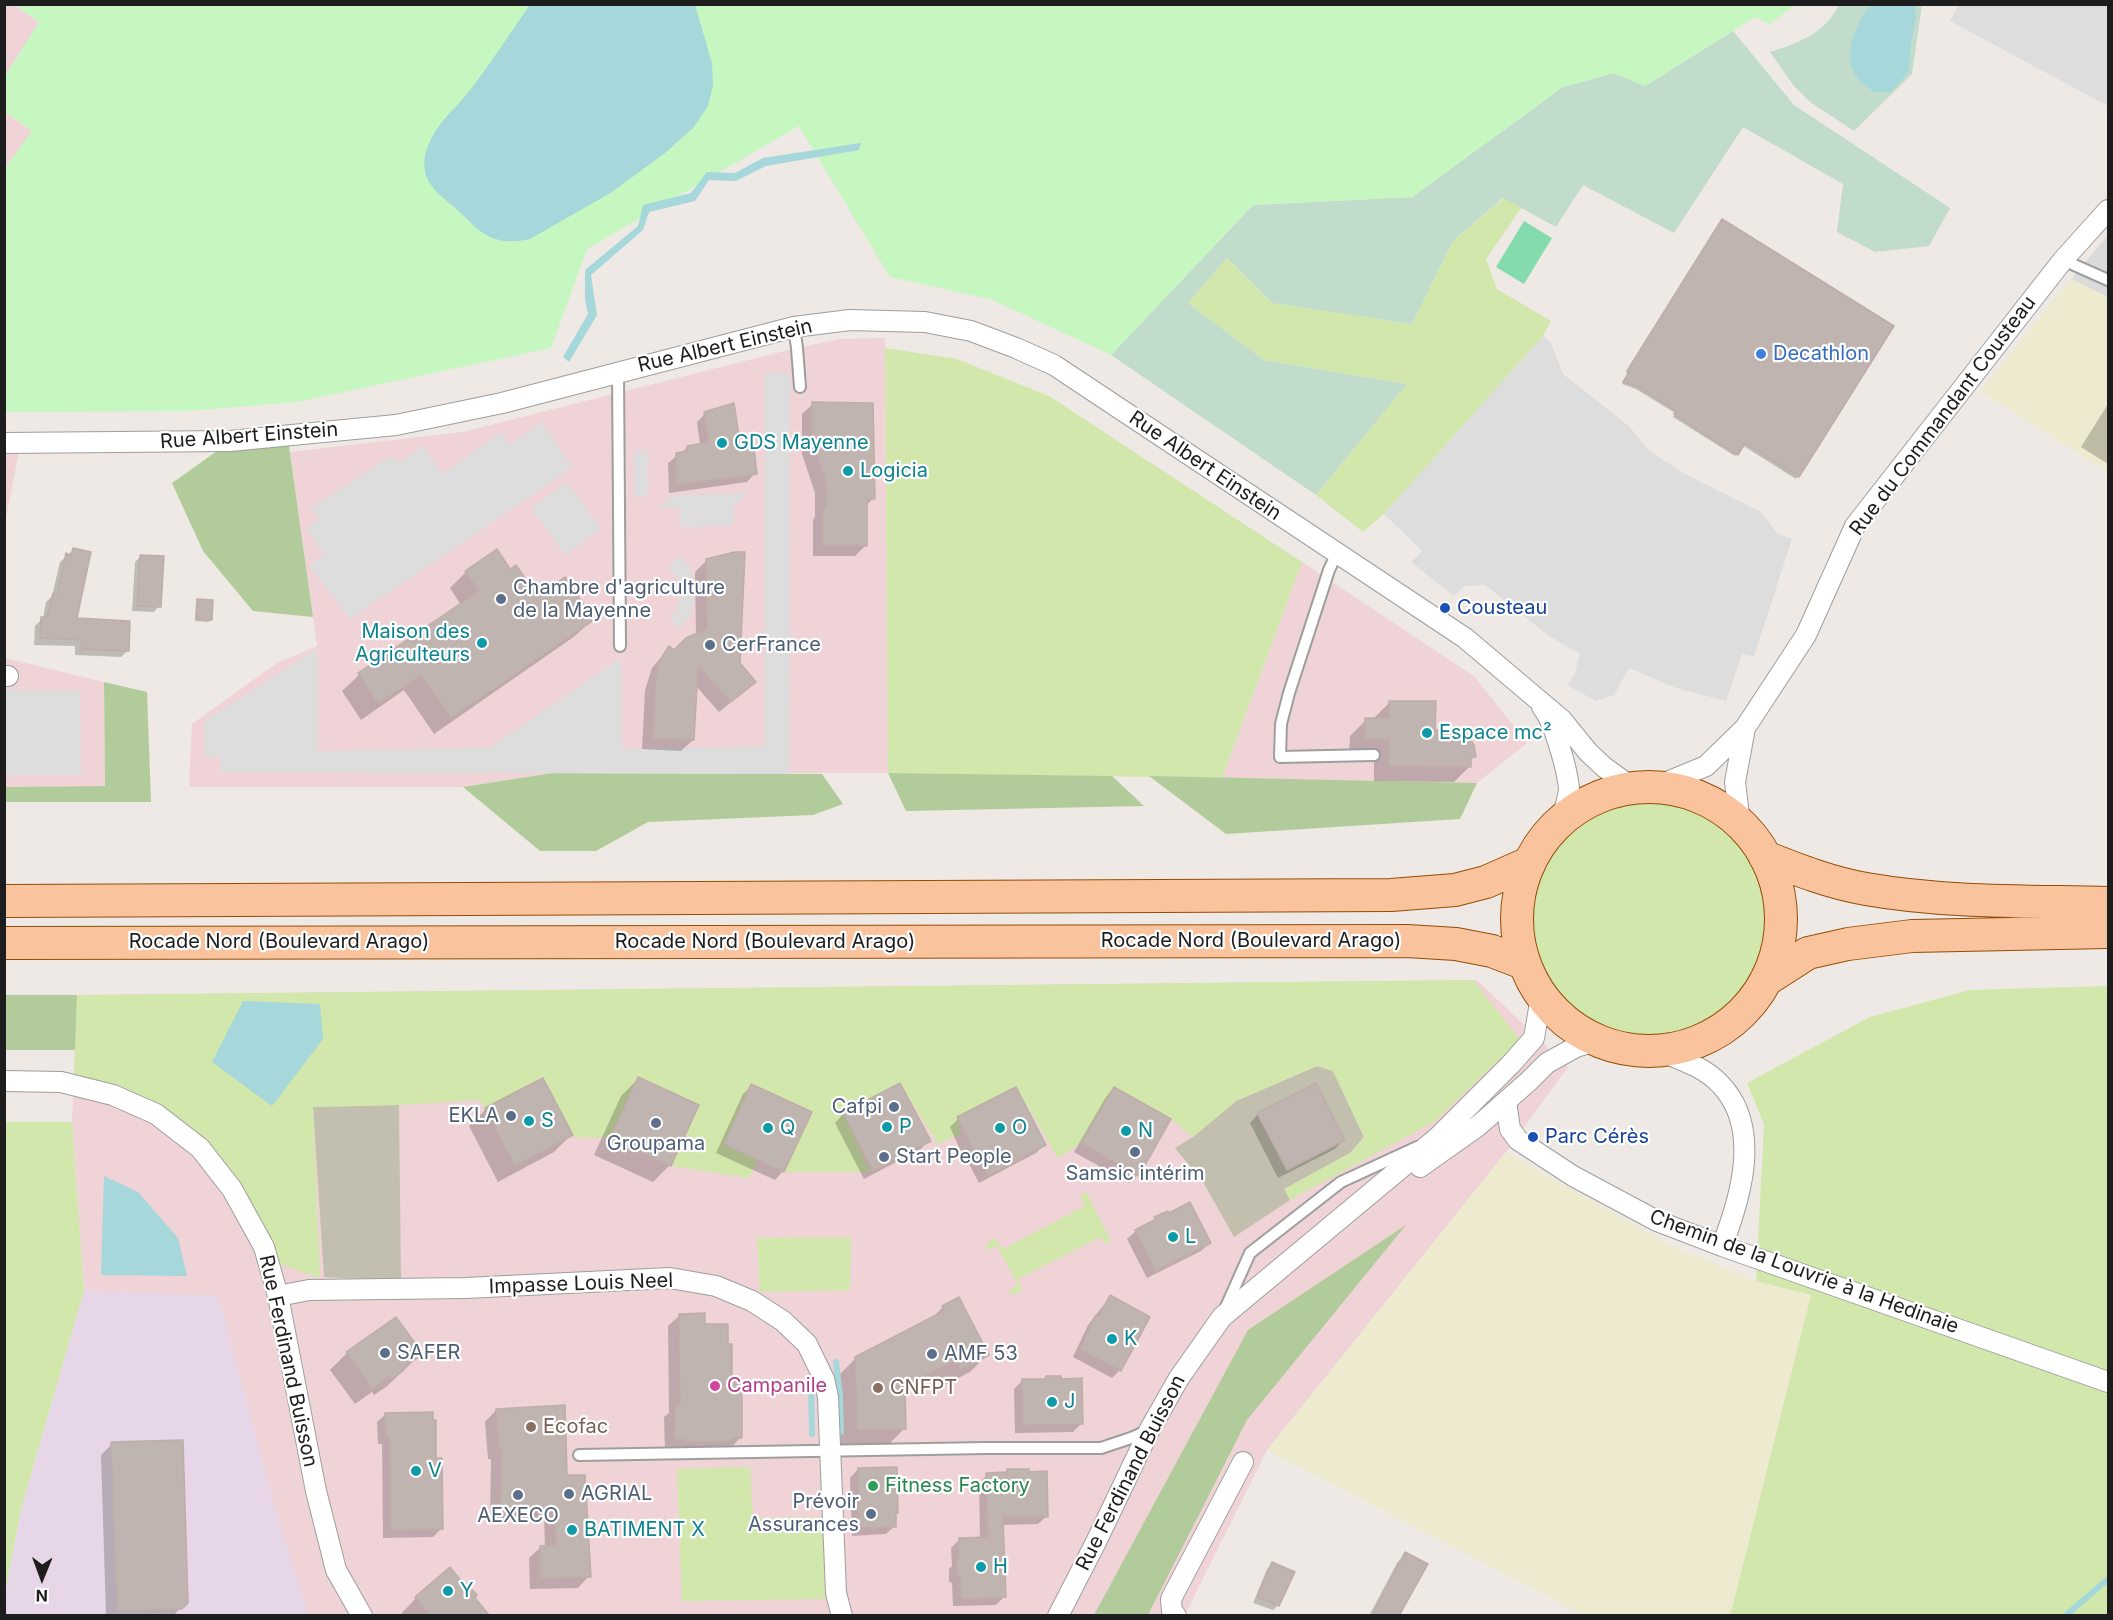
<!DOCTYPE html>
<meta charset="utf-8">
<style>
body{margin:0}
#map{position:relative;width:2113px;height:1620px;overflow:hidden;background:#eee9e4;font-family:Inter,sans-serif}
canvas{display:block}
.frame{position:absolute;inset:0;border:6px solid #1d1d1d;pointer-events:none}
.north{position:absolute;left:12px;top:1548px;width:60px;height:60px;-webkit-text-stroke:4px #fff;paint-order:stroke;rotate:181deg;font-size:16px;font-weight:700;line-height:24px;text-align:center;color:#1d1d1d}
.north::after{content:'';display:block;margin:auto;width:21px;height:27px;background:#1d1d1d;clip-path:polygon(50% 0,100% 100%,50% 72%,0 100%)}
</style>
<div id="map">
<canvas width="2113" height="1620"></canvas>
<div class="frame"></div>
<div class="north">N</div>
</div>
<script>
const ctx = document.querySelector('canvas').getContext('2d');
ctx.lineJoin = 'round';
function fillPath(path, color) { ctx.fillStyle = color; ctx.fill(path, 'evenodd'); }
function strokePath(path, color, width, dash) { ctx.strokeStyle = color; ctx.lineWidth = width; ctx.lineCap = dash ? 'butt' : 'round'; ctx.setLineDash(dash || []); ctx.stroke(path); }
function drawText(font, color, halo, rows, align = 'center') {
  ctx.font = font + ' Inter,sans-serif'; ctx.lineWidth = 4.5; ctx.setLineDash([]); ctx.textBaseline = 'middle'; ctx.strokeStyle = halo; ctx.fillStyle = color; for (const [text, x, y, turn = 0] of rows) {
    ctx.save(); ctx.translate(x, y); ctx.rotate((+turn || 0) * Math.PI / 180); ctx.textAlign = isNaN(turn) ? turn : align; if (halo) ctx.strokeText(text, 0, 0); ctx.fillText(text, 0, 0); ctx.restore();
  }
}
fillPath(new Path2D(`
 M2108,235V297L2071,279Z`), '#dbdadb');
fillPath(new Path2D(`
 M5,5H14L39,22L5,78Z
 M5,112L32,131L5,168Z
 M885,338L888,773H553L463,787H189L192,724L277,663L317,646L290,452L462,432L797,348L840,339Z
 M5,451H19L5,524Z
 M1302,562L1475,677L1527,743L1477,783L1222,778Z
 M5,658L104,682L105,786L5,787Z
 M1477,980L1568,1067L1506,1152L1267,1450L1185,1615L308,1616L276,1511L218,1296L84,1291L72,1122L77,995Z`), '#efd3d6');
fillPath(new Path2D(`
 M84,1291L218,1296L276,1511L308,1615L5,1616V1594L21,1509Z`), '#e7d6e7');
fillPath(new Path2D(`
 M1317,1066L1333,1071L1364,1137L1350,1153L1285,1189L1290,1200L1234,1237L1203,1182L1175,1148L1193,1137L1236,1101Z
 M399,1105L401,1281L324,1277L313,1107Z`), '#c2bfaf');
fillPath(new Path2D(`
 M2071,279L2108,297V472L1980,391Z
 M1506,1152L1672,1246L1756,1281L1811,1295L1730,1615H1583L1267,1450Z`), '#edeacf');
fillPath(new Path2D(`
 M1504,198L1522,207L1486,259L1497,289L1551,321L1543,336L1384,514L1363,532L1316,495L1407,384L1264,360L1188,303L1227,258L1272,303L1412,324L1453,241Z
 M885,348L957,359L1049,396L1302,562L1222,778L888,773Z
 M1534 919a116 116 0 1 1 232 0a116 116 0 1 1-232 0Z
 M1473,980L1522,1042L1502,1057L1434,1122L1290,1200L1284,1189L1350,1153L1364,1137L1333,1071L1317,1066L1236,1101L1193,1137L1171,1119L1114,1087L1081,1143L1058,1158L1016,1087L957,1117L961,1134L938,1144L900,1083L843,1113L870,1172H784L812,1112L752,1084L724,1144L757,1160L749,1178L671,1166L610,1138L570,1137L543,1078L485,1108L479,1100L399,1105L313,1107L320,1278L279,1264L196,1137L74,1077L77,995Z
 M2108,986V1615L1730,1616L1811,1295L1756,1281L1764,1124L1747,1083L1870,1017L1970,990Z
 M5,1122H72L84,1291L21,1509L5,1594Z
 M1086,1192L1111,1241L1105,1244L1101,1237L1018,1279L1022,1290L1012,1295L1009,1290L1018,1285L997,1246L988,1250L986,1245L994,1238L1003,1249L1085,1206L1080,1195Z
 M851,1237L850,1290L760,1292L757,1238Z
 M750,1467L753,1518L823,1517L827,1599L682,1601L677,1469Z`), '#d2e7ab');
fillPath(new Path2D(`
 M289,446L313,617L253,611L203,551L172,483L217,451Z
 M104,682L147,692L151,802H5V787L105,786Z
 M553,773L822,774L843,804L813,815L648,822L596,851H540L463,787Z
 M888,773L1112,776L1144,806L906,811Z
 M1149,776L1477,783L1460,819L1226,834Z
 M4,995H77L75,1050H5Z
 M1406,1225L1247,1420L1148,1615H1094L1248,1330Z`), '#b1cc9a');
fillPath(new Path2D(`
 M1839,5H1922L1912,74L1854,131L1810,102L1794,86L1770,52C1799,43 1825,33 1839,5Z
 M1733,31L1794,105L1950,208L1929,246L1875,252L1837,232L1843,184L1743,127L1674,233L1583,185L1556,227L1503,198L1453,241L1412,324L1272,303L1227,258L1188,303L1264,360L1407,384L1316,495L1111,355L1253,205L1412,197L1563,87L1614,73L1645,86Z`), '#c1dccb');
fillPath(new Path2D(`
 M14,4L1795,5L1770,24L1755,17L1645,86L1614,73L1563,87L1412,197L1253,205L1111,355L990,299L890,277L799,126L587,249L551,348L297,402L187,411L5,412V168L32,131L5,112L4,78L39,22Z`), '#c6f7c1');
fillPath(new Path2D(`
 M1524,221L1552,238L1524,284L1496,267Z`), '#84dbab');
fillPath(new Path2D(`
 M1959,4L2108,5V106L1950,21Z
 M1543,336L1551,343L1563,374L1630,427L1648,450L1685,474L1761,512L1778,534L1792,539L1754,656L1742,654L1726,701L1676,688L1629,668L1614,695L1596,701L1567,685L1575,673L1580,654L1549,636L1485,585L1464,586L1454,596L1411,562L1422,551L1384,514Z
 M790,373L789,774L220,772V756L205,757L204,721L317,649L318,751L489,748L621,658L622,749L765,747V374Z
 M542,422L572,468L350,619L309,565L325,555L306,529L319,519L311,508L393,455L399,463L423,446L443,474L501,432L510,445Z
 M634,451H648V495L634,496Z
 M567,482L601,529L565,555L531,508Z
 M749,493L734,505L733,526L680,527V508H659L674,495Z
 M680,556L690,568L694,581L695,596L691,613L681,629L670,620L679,604L680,593L677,579L669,566Z
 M4,690H80L81,775H5Z`), '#ddd');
fillPath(new Path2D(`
 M530,5H695L712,63L713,85L708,106L694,127L665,153L612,192L530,239C499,246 483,237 463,215C449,201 429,191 425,171C422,158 428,143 435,132C444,117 459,105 470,90C491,63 510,33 530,5Z
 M1872,5H1914L1916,16L1911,42L1909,71L1891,92H1875C1869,88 1861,83 1857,77C1841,58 1856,20 1872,5Z
 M861,143L859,150L766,166L736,181L709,180L695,201L649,212L643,230L591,275L597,315L569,362L563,357L588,314L585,300V270L638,226L643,205L691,193L707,172L735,173L763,158Z
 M243,1001L320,1004L323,1039L272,1106L212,1062Z
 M104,1176L138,1192L178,1238L187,1276L101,1275Z`), '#a5d7db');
fillPath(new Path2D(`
 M1720,223L1798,476L1796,479L1742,445L1735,456L1673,417L1675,413L1636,389L1622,384L1628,375L1626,373Z
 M813,404L873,498L866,506V545L855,556H813V520L815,517V493L802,454V414Z
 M2108,404V464L2081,447Z
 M705,414L740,451L755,473L747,482L669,493L668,463L688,447L700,445L697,422Z
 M74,549L75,620L128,650L121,657L75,655V646L34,645L35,626L43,618L46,602L52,596L60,562Z
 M140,557L159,606L154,612L132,611L135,562Z
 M706,561L738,663L742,693L719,712L696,686L693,740L681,751L642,749L645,690L652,668L669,648L674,652L696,635L695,572Z
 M466,572H510L537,598L592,620L575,636L434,734L404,690L361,720L342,691L359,675L461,605L450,588Z
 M198,601L211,620L208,622L195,621L196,603Z
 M1390,702L1475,756L1470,761V766L1454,782L1374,781V755L1349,754L1350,736L1366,720L1374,718Z
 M638,1079L670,1165L653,1182L594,1155L621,1096Z
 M900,1085L929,1140L921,1149L864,1179L835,1123L843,1114Z
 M752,1086L783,1171L775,1180L716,1153L743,1094Z
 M1114,1088L1138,1175L1129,1183L1074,1152L1106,1097Z
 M486,1109L571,1135L554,1152L498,1182L469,1126Z
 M1258,1114L1343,1140L1335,1149L1278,1178L1250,1123Z
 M958,1119L1044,1145L1036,1153L979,1183L968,1162L966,1163L950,1127Z
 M1167,1212L1209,1243L1201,1251L1147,1278L1127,1239L1136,1231Z
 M1110,1297L1120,1370L1112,1378L1073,1357L1088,1325Z
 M943,1307L987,1355L970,1372L943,1386L939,1376L904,1394L905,1428L888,1445L841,1446L839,1375L856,1358L930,1320Z
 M680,1315L703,1326L731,1384L741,1437L730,1449L665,1450L664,1417L669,1413L668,1326Z
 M347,1353L421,1354L386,1387L374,1395L372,1392L355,1404L330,1370Z
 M1046,1378L1081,1424L1073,1432L1015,1433L1014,1389L1022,1381H1043Z
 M496,1410L566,1477L589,1576L578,1588L530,1589L529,1558L541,1547H545L544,1519L490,1520L491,1459H488L485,1422Z
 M386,1414L435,1459L441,1529L433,1537L383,1538L382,1444H378L377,1422Z
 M112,1444L186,1602L173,1616H106L101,1455Z
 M858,1469L897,1513L895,1515V1526L886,1534L852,1536L850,1478Z
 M1008,1471L1047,1516L1038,1524L1002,1525L1004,1597L996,1605L953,1606L952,1583L949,1582V1569L952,1566L951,1548L960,1539H980L979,1483L987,1475L1005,1474Z
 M1405,1554L1397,1616H1369L1397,1563Z
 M1272,1564L1278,1605L1273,1610L1253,1603L1267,1569Z
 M416,1598H473L485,1616H399Z`), '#0003');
strokePath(new Path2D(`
 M836,1362L840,1396L841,1432
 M811,1381L812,1434
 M2065,1616L2108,1579`), '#a5d7db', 6);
const building = new Path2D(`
 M1722,219L1894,326L1799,477L1745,443L1738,455L1705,435L1674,414L1676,411L1639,387L1623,382L1629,372L1627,371Z
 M812,402L873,403L875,499H867V546L823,545V507H826V482L814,444H812Z
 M734,403L741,449L754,448L757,474L676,485V453L688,451L687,446L709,442L704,412Z
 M73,548L91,552L77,618L130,621L129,651L81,649L82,640L40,638L41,617H47L53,593L57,594L66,553L71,556Z
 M497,549L510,569L516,565L537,596L565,577L594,620L451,718L421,675L378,704L358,673L479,591L465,571Z
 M735,552H745L740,663L756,682L731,702L698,666L694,740L653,738L656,677L659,662L669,646L674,650L686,638L707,629L706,559Z
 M140,555L164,556L161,607L137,606Z
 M197,599L213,600L212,620L196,619Z
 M1389,701H1436L1435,730L1454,729L1467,735L1474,745L1476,757H1471V767L1389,766V739H1365V718H1389Z
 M638,1077L699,1105L671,1166L610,1138Z
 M543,1078L573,1135L515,1166L485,1108Z
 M900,1083L931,1141L873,1171L843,1113Z
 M1316,1083L1345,1140L1287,1170L1257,1113Z
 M751,1084L812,1112L784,1172L724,1144Z
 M1016,1087L1046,1145L988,1176L977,1154L975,1155L957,1117Z
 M1114,1087L1171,1119L1139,1176L1081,1143Z
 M1190,1202L1211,1243L1156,1271L1135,1230L1156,1219L1154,1217L1168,1211L1169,1213Z
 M1110,1295L1150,1317L1121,1371L1080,1349L1096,1315L1099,1316Z
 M959,1297L989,1355L961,1370L956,1360L905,1386L906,1429L857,1430L855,1357L944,1311L942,1306Z
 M705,1313V1324H728V1344H732V1382H742V1438H731V1441L686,1442L685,1439H675V1405H680L679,1314Z
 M396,1317L423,1354L403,1368L404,1370L392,1379L390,1376L372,1389L346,1352Z
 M1046,1376H1061V1379L1082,1378L1083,1424L1023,1425L1022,1379H1045Z
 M565,1405L567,1475H585L591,1577L540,1578V1546L556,1545L555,1508L500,1509L502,1449H499L496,1409Z
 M433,1412V1420H436V1458H442L443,1529L391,1530L390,1437H386L385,1413Z
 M183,1440L188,1603L182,1609L117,1611L111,1442Z
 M897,1467L898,1513H896V1527L859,1528L858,1468Z
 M1007,1469H1029V1472L1047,1471L1048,1517H1003L1006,1597L961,1599L960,1575H957L956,1559H959V1538L988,1537L986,1473L1007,1472Z
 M1405,1552L1428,1564L1399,1616H1372Z
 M1272,1562L1295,1572L1279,1606L1257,1597Z
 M450,1567L465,1586L467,1584L477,1595L475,1598L490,1616H431L415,1597Z`);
fillPath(building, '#bfb4b0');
strokePath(building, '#bfada7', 1.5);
const service = new Path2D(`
 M2063,260L2108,280
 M794,327L797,348L800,387
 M618,372L620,646
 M1337,553L1329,570L1289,693L1281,724L1280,757L1374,755
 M1225,1309L1250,1253L1341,1182L1417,1147
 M579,1455L986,1448H1101L1131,1438L1149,1430`);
const minor = new Path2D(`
 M4,443L230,441L396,425L502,403L794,327L850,320L925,322L971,331L1016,348L1054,365L1465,638L1562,720L1588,752L1604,767L1633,788
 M4,676H8
 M1542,707C1554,721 1567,769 1569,788C1569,797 1564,810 1561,820
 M1655,787L1706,766L1745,728L1806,635L1855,526L2063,260L2108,210
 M1740,824L1735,782L1745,728
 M1660,1051C1681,1060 1704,1067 1720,1084C1762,1127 1741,1197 1722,1246
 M4,1081L61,1082L113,1095L156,1114L200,1148L232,1189L264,1247L278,1296L316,1491L336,1570L362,1616
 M1506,1101L1510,1129L1518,1140L1573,1176L1657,1221L1722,1246L2108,1382
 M1420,1167L1478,1126L1529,1081L1547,1063L1576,1047L1596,1041
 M278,1296L309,1290L466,1288L670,1278L716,1286L752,1301L783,1321L807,1344L824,1379L828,1397L836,1593L842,1616
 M1058,1616L1096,1542L1150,1429L1179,1378L1222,1317L1437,1138L1511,1064L1534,1038L1541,997
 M1176,1616L1172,1611L1171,1599L1243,1462`);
const primary = new Path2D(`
 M1517 919a132 132 0 1 1 264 0a132 132 0 1 1-264 0Z
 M1765,857C1798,870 1831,883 1866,889C1946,903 2028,901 2108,903
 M4,901L1391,895L1455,890L1486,882L1529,863
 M4,943L1407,941L1456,944L1492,951L1523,963
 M1766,980L1808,953L1848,944L1912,936L2108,932`);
strokePath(service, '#9e9e9e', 14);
strokePath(minor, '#9e9e9e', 22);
strokePath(primary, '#924d05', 34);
strokePath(service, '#fff', 10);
strokePath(minor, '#fff', 20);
strokePath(primary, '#f9c39e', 32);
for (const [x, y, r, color] of [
 [1761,354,6,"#3f7fe0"],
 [722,443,6,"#0f9aa8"],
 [848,471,6,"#0f9aa8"],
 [501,599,6,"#5c6f8a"],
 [1445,608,6,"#1a4fb4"],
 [482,643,6,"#0f9aa8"],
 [710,645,6,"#5c6f8a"],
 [1427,733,6,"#0f9aa8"],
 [894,1107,6,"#5c6f8a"],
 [511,1116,6,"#5c6f8a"],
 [529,1121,6,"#0f9aa8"],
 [656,1123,6,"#5c6f8a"],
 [887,1127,6,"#0f9aa8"],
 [768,1128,6,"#0f9aa8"],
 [1000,1128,6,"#0f9aa8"],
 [1126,1131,6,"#0f9aa8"],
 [1533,1137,6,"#1a4fb4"],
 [1135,1152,6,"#5c6f8a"],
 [884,1157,6,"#5c6f8a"],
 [1173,1237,6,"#0f9aa8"],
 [1112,1339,6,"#0f9aa8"],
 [385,1353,6,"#5c6f8a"],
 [932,1354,6,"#5c6f8a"],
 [715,1386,6,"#d1479c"],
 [878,1388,6,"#8d6e63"],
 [1052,1402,6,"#0f9aa8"],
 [531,1427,6,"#8d6e63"],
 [416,1471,6,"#0f9aa8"],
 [873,1486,6,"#2e9e5b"],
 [569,1494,6,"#5c6f8a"],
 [518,1495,6,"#5c6f8a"],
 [871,1514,6,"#5c6f8a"],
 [572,1530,6,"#0f9aa8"],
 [981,1567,6,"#0f9aa8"],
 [448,1591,6,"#0f9aa8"]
]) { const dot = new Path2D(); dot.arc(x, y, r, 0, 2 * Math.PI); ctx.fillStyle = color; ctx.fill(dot); strokePath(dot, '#fff', 2); }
drawText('20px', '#1d1d1d', '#fff', [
 ["Rue Albert Einstein",725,346,-13],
 ["Rue du Commandant Cousteau",1943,416,-53],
 ["Rue Albert Einstein",249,436,-4],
 ["Rue Albert Einstein",1205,466,34],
 ["Rocade Nord (Boulevard Arago)",1251,941],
 ["Rocade Nord (Boulevard Arago)",279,942],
 ["Rocade Nord (Boulevard Arago)",765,942],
 ["Chemin de la Louvrie à la Hedinaie",1804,1272,20],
 ["Impasse Louis Neel",581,1284,-2],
 ["Rue Ferdinand Buisson",288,1361,78],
 ["Rue Ferdinand Buisson",1131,1473,-63]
]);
drawText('20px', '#366cbe', '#fff', [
 ["Decathlon",1773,354]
], 'left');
drawText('20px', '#0d838f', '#fff', [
 ["GDS Mayenne",734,443],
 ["Logicia",860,471],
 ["Maison des",470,632,"right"],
 ["Agriculteurs",470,655,"right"],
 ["Espace mc²",1439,733],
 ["S",541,1121],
 ["P",899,1127],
 ["Q",780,1128],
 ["O",1012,1128],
 ["N",1138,1131],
 ["L",1185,1237],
 ["K",1124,1339],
 ["J",1064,1402],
 ["V",428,1471],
 ["BATIMENT X",584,1530],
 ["H",993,1567],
 ["Y",460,1591]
], 'left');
drawText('20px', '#4e5e75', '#fff', [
 ["Chambre d'agriculture",513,588],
 ["de la Mayenne",513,611],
 ["CerFrance",722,645],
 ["Cafpi",882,1107,"right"],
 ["EKLA",499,1116,"right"],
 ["Groupama",656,1144,"center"],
 ["Start People",896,1157],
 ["Samsic intérim",1135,1174,"center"],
 ["SAFER",397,1353],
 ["AMF 53",944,1354],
 ["AGRIAL",581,1494],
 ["Prévoir",859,1502,"right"],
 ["Assurances",859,1525,"right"],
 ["AEXECO",518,1516,"center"]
], 'left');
drawText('20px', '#164399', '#fff', [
 ["Cousteau",1457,608],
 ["Parc Cérès",1545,1137]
], 'left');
drawText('20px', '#b23c85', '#fff', [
 ["Campanile",727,1386]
], 'left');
drawText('20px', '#785e54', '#fff', [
 ["CNFPT",890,1388],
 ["Ecofac",543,1427]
], 'left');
drawText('20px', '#27864d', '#fff', [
 ["Fitness Factory",885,1486]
], 'left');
</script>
